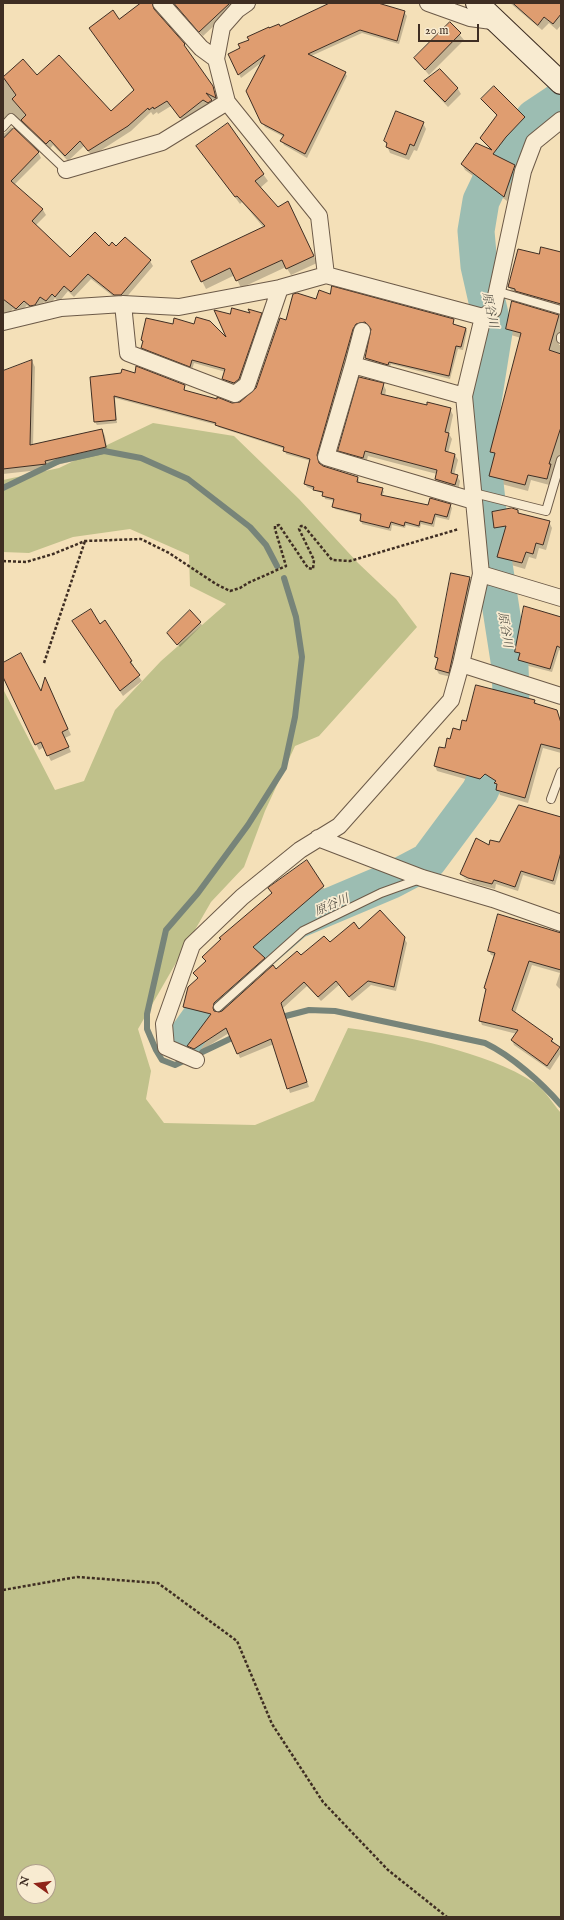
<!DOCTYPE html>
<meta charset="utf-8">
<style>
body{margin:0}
#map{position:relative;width:564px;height:1920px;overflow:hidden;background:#f4e0b8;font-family:"IM FELL English",serif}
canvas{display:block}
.frame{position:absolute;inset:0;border:4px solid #3f2e23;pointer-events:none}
.north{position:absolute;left:16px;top:1864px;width:40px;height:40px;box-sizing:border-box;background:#f8ebd1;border:1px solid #ae9f8b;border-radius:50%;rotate:284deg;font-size:11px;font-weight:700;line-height:16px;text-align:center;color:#3f2e23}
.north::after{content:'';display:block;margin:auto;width:14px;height:18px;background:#8f2418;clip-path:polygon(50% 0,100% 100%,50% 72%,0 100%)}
.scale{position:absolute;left:418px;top:24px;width:61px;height:18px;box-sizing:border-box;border:2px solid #3f2e23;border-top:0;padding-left:5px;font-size:12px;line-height:14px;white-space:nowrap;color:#3f2e23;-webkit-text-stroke:3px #f8ebd1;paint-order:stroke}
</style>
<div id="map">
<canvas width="564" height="1920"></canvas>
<div class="frame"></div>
<div class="north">N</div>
<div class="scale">20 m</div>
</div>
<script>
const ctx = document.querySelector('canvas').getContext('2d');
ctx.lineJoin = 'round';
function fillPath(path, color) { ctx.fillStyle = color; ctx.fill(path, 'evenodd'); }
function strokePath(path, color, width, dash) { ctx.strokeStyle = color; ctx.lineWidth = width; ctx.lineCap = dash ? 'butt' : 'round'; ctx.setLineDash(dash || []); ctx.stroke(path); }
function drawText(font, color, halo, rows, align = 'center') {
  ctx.font = font + ' "IM FELL English","Noto Serif JP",serif'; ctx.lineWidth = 3.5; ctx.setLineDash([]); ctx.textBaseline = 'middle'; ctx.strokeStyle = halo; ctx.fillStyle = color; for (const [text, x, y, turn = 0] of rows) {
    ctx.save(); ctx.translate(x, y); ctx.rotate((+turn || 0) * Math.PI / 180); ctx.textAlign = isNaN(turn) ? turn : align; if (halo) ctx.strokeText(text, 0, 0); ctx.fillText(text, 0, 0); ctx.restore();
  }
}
fillPath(new Path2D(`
 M153,423L234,436L299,499L358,563L396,599L417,627L319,736L295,746L265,811L244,867L211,902L138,1029L151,1071L146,1099L164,1123L255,1125L314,1101L348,1028C405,1036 486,1051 535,1083C545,1090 553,1104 561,1113V1917H3V689L55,790L84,781L115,710L161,661L226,604L190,586L189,555L130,529L73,537L29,553L3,552V480L59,468ZM24,1872H48V1896H24Z`), '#c0c18b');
fillPath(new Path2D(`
 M142,3H156L154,6L156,13L184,45L216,93L218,102L208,97L214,106L184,123L171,106L158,114L157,112L153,115L151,112L131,131L92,156L84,146L68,161L53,145L50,149L16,118L3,127V78L23,61L37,77L111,112L134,91L93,33L119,20Z
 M173,3H230L233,8L203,36Z
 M338,3H381L382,5L404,12L407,16L399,44L362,33L311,56L345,73L347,76L307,158L284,145L282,141L284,137L265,127L262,122V62L241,78L239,74L280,27Z
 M510,3H561V25L557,30L549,23L542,30Z
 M450,23L464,40L429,75L415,58Z
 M440,71L458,89L461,94L448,107L429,87L425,82Z
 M494,87L525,118L528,123L509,143L498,157L514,166L518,171L507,201L465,170L462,164L492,151L482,138L497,116L482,99Z
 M423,123L426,129L417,151L414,150L409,160L390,153L385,141Z
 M11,127L38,152L41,158L14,185L43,210L46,215L35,226L70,258L109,247L116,248L150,261L153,266L124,300H118L91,279L74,297L68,291L59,302L55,298L49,306L44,302L38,310L34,311L27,305L19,314L13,309L3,319V133H5Z
 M198,147L263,174L268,181L260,188L278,208L288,202L317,263L291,275L286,267L241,288L235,275L206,289L192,261L264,228L242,202L240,204Z
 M561,253V309L513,293L509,287L539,256Z
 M331,295L453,320L454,326L466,328L467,331L463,350L458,349L450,379L391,364L390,367L367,361L366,358L372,330L367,325L357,327L354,332L318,458L320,465L358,477L359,483L382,489L384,492L382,496L429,506L450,505L452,508L449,520L436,517L434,527L421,524L420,528L406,525L405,528L392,525L391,531L362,524L361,521L362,516L335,509L333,507L335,501L325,499L324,494L307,487L305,484L311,461L286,454L285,449L218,427L217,425L115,398L117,423L97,425L95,422L91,378L184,386L185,392L237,404L253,393L257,389L287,321L317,300Z
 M513,303L561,316V339L559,341V345H561V463L553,486L531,480L528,491L494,482L490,476L495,458L491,452L521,338L511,335L507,329Z
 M261,313L263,317L241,383L236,386L226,383L224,379L226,372L194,363L192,370L144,351L142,348L143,343L142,340L229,341L231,315Z
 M32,361L35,367L33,446L102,430L105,436L108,453L48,467V469L3,474V372Z
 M383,384L386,390L385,396L427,406L450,409L453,415L449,434L452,439L448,453L455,455L458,460L454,475L457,476L460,481L458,491L439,485L436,479L437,474L368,456L366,463L342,456L339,450Z
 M518,511L520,514L549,522L552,528L546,550L539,548L536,559L529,557L525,569L501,562L498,556L505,532L499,533L495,527Z
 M452,574L470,578L473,583L451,677L439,674L436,669L438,661L436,657Z
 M561,617V651L559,650L552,672L521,664L519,660L520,656L516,651Z
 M200,623L202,625L180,647L170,636Z
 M99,625L131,661L134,666L132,667L142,681L123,696L77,627Z
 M3,664L42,693L48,684L71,735L65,738L71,752L51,761L44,747L39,750L3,676Z
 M534,700L537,704L556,711L559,716L561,722V753L543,748L528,803L500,795L495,783L488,778L483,784L437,771L435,766L451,740L466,722Z
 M561,819V865L555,885L523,875L518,891L496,884L495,889L472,883L464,878L461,873L490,846ZM463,874L473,880L472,881L463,877Z
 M323,887L326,891L256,951L266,963L217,1008L215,1012H222L276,970L301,957L359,930L404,938L407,943L396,991L371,985L352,1001L339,985L321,1001L307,986L283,1008L309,1087L290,1093L274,1044L240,1058L229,1033L197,1053L191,1050L189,1046L209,1017L187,1011L184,1007L198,979L194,973L206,962L204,957L221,940L220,938L272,894L269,889Z
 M561,935V990L556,985L560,973L532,965L515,1013L552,1040L559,1048L561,1053L550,1070L514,1045L512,1040L517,1034L482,1025L480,1020L487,992L485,988L495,956L491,955L489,951Z`), '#0003');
strokePath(new Path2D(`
 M3,488L59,461L104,451L141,458L188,479L250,527L266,545L277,566
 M278,1018L309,1010L335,1011L485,1043C512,1056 542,1083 561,1105
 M236,1036L175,1065L162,1060L156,1050L147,1029V1014L166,930L198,893L248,825L284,768L295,717L302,657L296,617L284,578`), '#778479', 6);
strokePath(new Path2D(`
 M183,1042L210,1004L242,967L295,921L392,880L428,861L480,791L490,769L511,694L510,667L493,558L479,426L494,332L479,266L476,231L481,201L491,180L509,151L534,118L561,100`), '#9cbdb2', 37);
const building = new Path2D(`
 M141,3H152L154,9L185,44L184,45L213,86L216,98L206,93L212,100L208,103L203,100L180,118L167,101L154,109L153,107L149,110L148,108L128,126L88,151L80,141L65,156L50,140L46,144L21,120L26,115L12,99L16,95L3,77L23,59L37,75L59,55L111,111L134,90L89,28L113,10L119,19Z
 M174,3H230L199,32Z
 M330,3H378L405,11L397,41L360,30L308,54L346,72L305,154L280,141L284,135L261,123L246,91L265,55L238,75L228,54L240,48L238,44L249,40L247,37L269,27V28L279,24L280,26Z
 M513,3H561V14L553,24L544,17L538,25Z
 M450,22L461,33L425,70L414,58Z
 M440,69L458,88L445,102L424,81Z
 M494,86L525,117L506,137L493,154L515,165L504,197L461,164L476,143L492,150L480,138L497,115L481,99Z
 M396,111L424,122L414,146L410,144L406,155L386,147L387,143L384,141Z
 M228,123L264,174L255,181L278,207L288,201L314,256L286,269L282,260L236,281L230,268L201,282L191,261L265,226L237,196L235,197L196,146Z
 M14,128L39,152L11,181L43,209L32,221L70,257L95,232L109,246L112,242L116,246L125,237L151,260L121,295H114L88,274L71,292L64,286L55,297L52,294L46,301L40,297L35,305L30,306L24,301L16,309L3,299V139Z
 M541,247L561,252V304L515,291V289L508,287L518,249L539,254Z
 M332,286L454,319L453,324L466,328L461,347L456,346L449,376L389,362L388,365L365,358L371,329L365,322L356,324L353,329L317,455L319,463L323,466L358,477L357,482L383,488L381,495L428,505L430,498L451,504L447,517L435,514L432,524L420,521L419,526L405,522L404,526L391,522L389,528L360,521L361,514L332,507L334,499L322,496L323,492L313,490L314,487L304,484L310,459L283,451L284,447L215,425L216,423L114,396L116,420L94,422L90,377L121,373L122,369L135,373L136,366L185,385L184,390L217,399V397L232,403L240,402L256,388L280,318L286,320L293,294L297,293L316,299L319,290L330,294Z
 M512,301L559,315L549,350L561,354V427L549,464H551L547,479L528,475L525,485L489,476L495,453L490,452L521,333L506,329Z
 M232,308L250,313L248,309L262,313L239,379L234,383L222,379L225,369L192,360L190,367L141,348L143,341L141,340L146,318L173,324L174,318L194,324L196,317L210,321L226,337L214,310L230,314Z
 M32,360L30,445L102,429L106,447L45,461L46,464L3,469V371Z
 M359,377L384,383L381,394L427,405V402L451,408L445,432L449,433L445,451L455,454L451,473L458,475L455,485L435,479L437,470L365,451L363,458L338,451Z
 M512,508L518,510V513L550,521L543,545L536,543L533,554L526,552L522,563L497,557L506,526L494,528L492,512Z
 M451,573L470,577L449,673L435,669L438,658L435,657Z
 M524,606L561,617V648L557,646L550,669L518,660L520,653L515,652Z
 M91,609L100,624L105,620L132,661L130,662L140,675L120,691L72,621Z
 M190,610L201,622L177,645L167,633Z
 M21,653L41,691L45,677L68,729L62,732L69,747L47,756L41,742L35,745L3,677V663Z
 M476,685L535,700L534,703L557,710L561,723V749L541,744L525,798L496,790L497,784L494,783L496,781L485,774L480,779L434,766L439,747L445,748L447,738L450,739L453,728L460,730L462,720L466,721Z
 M519,805L561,817V852L553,881L521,871L515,887L494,880L492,884L468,878L460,874L476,838L489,845L490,840L499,842Z
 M307,860L324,886L253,947L265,958L214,1003L213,1008L214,1011L219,1012L222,1011L273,965L276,969L297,951L301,955L324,936L330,942L354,922L359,929L380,910L405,937L394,987L368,981L349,997L336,981L318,997L304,982L281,1003L307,1082L287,1089L271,1039L237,1054L226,1028L194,1049L187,1046L211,1014L183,1007L188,987L198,978L193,973L206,961L202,957L221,939L219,938L272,893L268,888Z
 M498,914L561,933V970L529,961L512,1010L553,1039L551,1041L560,1047L547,1066L511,1040L518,1030L479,1021L486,989L484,988L495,953L488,951Z`);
fillPath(building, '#df9d70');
strokePath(building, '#3f2e23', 1);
const lane = new Path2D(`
 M3,127L11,118L66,170
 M496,291L561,310
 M561,337V339
 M474,493L546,511L561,460
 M551,799L561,772
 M218,1007L303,931L381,893L420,879`);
const street = new Path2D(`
 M161,3L201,48L216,59
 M428,3L470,18L499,22
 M66,170L162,142L227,102
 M326,275L483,317
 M123,304L128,353L235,394L247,385L280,288
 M3,322L61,308L123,304L179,307L280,288L326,275L319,216L227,102L216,59L222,27L237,10L247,3
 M353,365L362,331
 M464,396L353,365L326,457L474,501
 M481,574L561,598
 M461,664L561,696
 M318,838L422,878L493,899L561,923
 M196,1060L166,1047L164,1024L192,945L242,897L300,850L339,826L451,700L461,664L481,574L464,396L483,317L493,310L523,171L534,142L561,120`);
const secondary = new Path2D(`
 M477,3L561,83`);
strokePath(lane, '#6c5a48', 10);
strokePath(street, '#6c5a48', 18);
strokePath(secondary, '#3f2e23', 24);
strokePath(new Path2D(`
 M3,561L26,562L53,554L85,541L141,539L169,553L216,584L230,591L240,588L248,583L286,566L275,529V526L279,525L308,568L313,569L314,560L299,529L301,526H304L332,560L350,561L459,529
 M44,663L85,541
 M3,1590L77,1577L158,1583L237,1641L272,1724L323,1802L388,1870L447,1917`), '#3f2e23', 2.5, [3, 2]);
strokePath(lane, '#f8ebd1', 8);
strokePath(street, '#f8ebd1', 16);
strokePath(secondary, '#f8ebd1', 22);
drawText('italic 12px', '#565247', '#f8ebd1', [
 ["原谷川",489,310,78],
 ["原谷川",504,630,81],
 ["原谷川",332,906,-23]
]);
</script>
